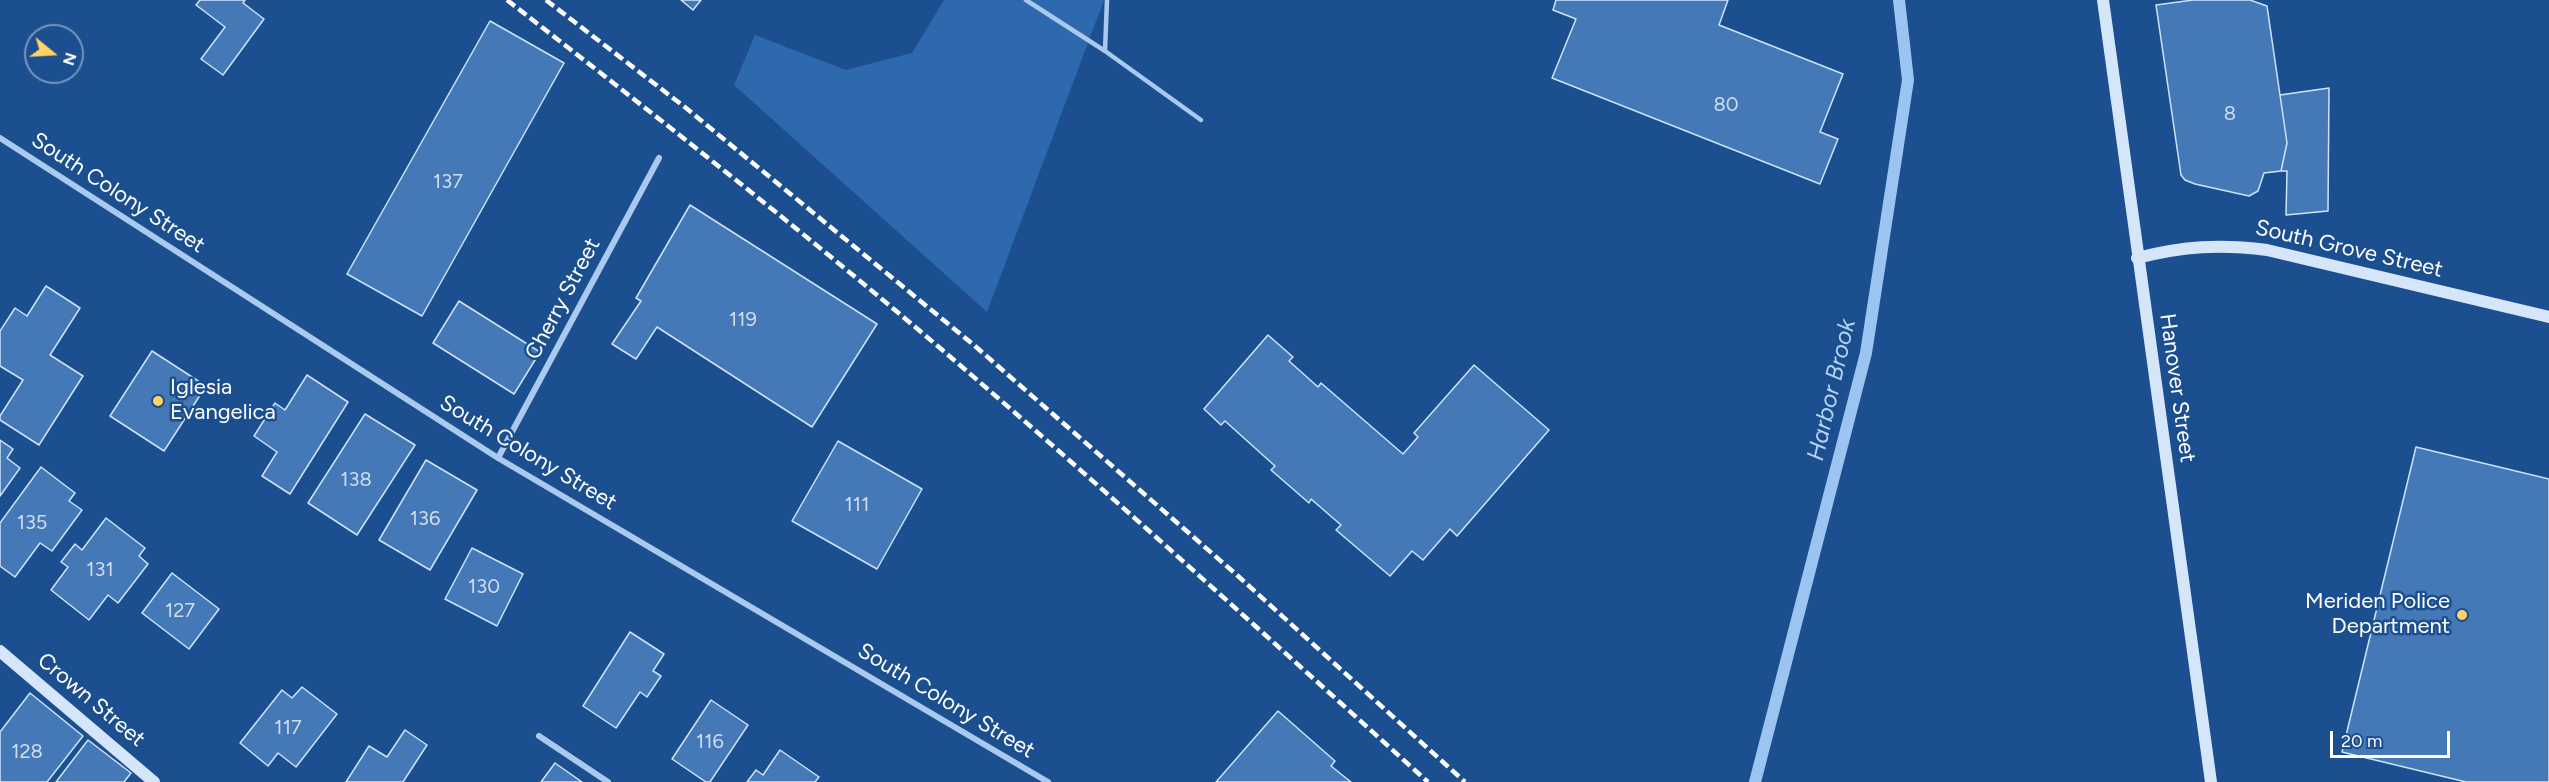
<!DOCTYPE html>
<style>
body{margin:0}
#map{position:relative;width:2549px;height:782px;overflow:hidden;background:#1b4f8f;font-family:Figtree,sans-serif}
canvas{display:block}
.north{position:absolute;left:24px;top:24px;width:60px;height:60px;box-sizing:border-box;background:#1b4f8f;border:2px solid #7695bc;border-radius:50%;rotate:108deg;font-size:16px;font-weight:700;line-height:24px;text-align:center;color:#fff}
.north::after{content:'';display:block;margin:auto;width:21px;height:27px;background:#ffd166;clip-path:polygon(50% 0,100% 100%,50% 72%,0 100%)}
.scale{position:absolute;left:2330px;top:731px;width:120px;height:27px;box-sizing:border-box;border:3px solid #fff;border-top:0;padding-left:8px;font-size:18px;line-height:21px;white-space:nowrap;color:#fff;-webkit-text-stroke:4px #1b4f8f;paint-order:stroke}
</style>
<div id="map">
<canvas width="2549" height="782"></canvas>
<div class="north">N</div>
<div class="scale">20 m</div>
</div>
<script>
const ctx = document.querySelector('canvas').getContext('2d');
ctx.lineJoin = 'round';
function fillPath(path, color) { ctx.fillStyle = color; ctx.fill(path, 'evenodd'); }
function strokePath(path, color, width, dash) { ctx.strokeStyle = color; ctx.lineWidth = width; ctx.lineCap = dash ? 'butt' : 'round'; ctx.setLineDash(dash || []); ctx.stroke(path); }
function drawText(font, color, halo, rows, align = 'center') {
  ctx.font = font + ' Figtree,sans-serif'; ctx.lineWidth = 5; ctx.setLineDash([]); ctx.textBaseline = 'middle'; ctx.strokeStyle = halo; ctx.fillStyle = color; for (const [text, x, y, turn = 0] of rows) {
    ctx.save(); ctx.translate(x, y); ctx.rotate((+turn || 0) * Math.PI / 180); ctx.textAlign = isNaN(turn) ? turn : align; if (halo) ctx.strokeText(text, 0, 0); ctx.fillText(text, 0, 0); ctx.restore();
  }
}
fillPath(new Path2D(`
 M944,0H1104L987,312L734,85L755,35L846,70L912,53Z`), '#2e69ad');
strokePath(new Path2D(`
 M1755,782L1866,353L1908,80L1899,0`), '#9cc4f0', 12);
const building = new Path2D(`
 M200,0H245L243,3L264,19L223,75L201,59L225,27L196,5Z
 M681,0H701L693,10Z
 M1556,0H1728L1719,25L1843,74L1820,132L1838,139L1820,184L1552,78L1576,19L1553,10Z
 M2193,0H2250L2267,6L2287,143L2281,171L2264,173L2258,191L2249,196L2195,184L2185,180L2181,175L2156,5Z
 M490,21L564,63L422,316L347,274Z
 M2329,88L2328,211L2286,215L2287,171H2281L2287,143L2280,95Z
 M690,205L877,324L812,427L657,327L636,359L612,344L641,301L636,298Z
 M46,286L80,308L50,355L83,376L39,445L0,420V416L23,380L0,366V331L15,308L27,316Z
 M459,301L540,352L514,394L433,343Z
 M1268,335L1293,357L1289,361L1318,387L1321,383L1403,454L1418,437L1414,433L1474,365L1549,430L1457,536L1450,529L1423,560L1412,551L1390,576L1336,530L1341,525L1311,499L1309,503L1271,470L1275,466L1225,421L1221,425L1204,409Z
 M152,351L206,386L164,451L110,416Z
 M307,375L348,402L290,494L262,476L277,452L254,436L275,403L285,410Z
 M365,414L415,445L357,535L308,503Z
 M0,440L13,449L7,458L20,468L0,496Z
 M838,441L922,489L877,569L792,521Z
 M2416,447L2549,479V782H2466L2342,752Z
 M426,460L477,490L430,570L379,540Z
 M41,467L75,493L69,501L82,510L52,551L40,543L15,577L0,566V523Z
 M106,518L145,548L139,556L148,564L118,603L108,595L89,620L51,590L68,567L61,562L75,544L82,550Z
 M472,548L523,574L497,626L445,599Z
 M172,573L219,609L189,649L142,613Z
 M630,632L664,654L653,671L661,676L647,697L640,692L616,728L583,706Z
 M302,687L337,714L296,767L278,753L268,766L240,743L282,690L292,698Z
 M30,693L83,736L47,782H0V732Z
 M711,700L748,725L710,782H706L672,759Z
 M1278,711L1335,761L1331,766L1351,782H1216Z
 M405,730L427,745L403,782H346L369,746L387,757Z
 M88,740L131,773L124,782H56Z
 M780,750L819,777L815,782H747L756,770L763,775Z
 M555,763L582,782H541Z`);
fillPath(building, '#4478b7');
strokePath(building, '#cfe3fa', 1.5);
strokePath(new Path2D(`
 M1026,0L1105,51
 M1107,0L1105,51L1201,120`), '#a9c9ee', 4.5);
strokePath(new Path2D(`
 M0,138L498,458L1048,782
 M498,458L659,158
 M539,736L608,782`), '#a9c9ee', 6);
strokePath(new Path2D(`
 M2103,0L2211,782
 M2137,258C2184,246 2220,244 2267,250L2549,317
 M0,651L154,782`), '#d6e6fa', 12);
strokePath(new Path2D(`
 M507,0C660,119 813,239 961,366C1119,502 1273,642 1428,782
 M546,0L686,108L975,346L1238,576L1465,782`), '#fff', 4.5, [10, 4.5]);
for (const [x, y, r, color] of [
 [158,401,6,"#ffd166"],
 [2462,615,6,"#ffd166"]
]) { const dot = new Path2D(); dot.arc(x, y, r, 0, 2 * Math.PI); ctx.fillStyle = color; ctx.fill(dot); strokePath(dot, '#1b4f8f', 2); }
drawText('20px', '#d0dded', null, [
 ["80",1726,105],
 ["8",2230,114],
 ["137",448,182],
 ["119",743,320],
 ["138",356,480],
 ["111",857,505],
 ["136",425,519],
 ["135",32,523],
 ["131",100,570],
 ["130",484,587],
 ["127",180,611],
 ["117",288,728],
 ["116",710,742],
 ["128",27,752]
]);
drawText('22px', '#fff', '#1b4f8f', [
 ["South Colony Street",118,193,33],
 ["South Grove Street",2349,249,13],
 ["Cherry Street",563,299,-62],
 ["Hanover Street",2177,388,82],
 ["South Colony Street",528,453,31],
 ["Crown Street",91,700,40],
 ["South Colony Street",946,701,31]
]);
drawText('22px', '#fff', '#1b4f8f', [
 ["Iglesia",170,388],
 ["Evangelica",170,413],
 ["Meriden Police",2450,602,"right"],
 ["Department",2450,627,"right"]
], 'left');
drawText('italic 24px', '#b5d3f5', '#1b4f8f', [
 ["Harbor Brook",1832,390,-77]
]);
</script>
